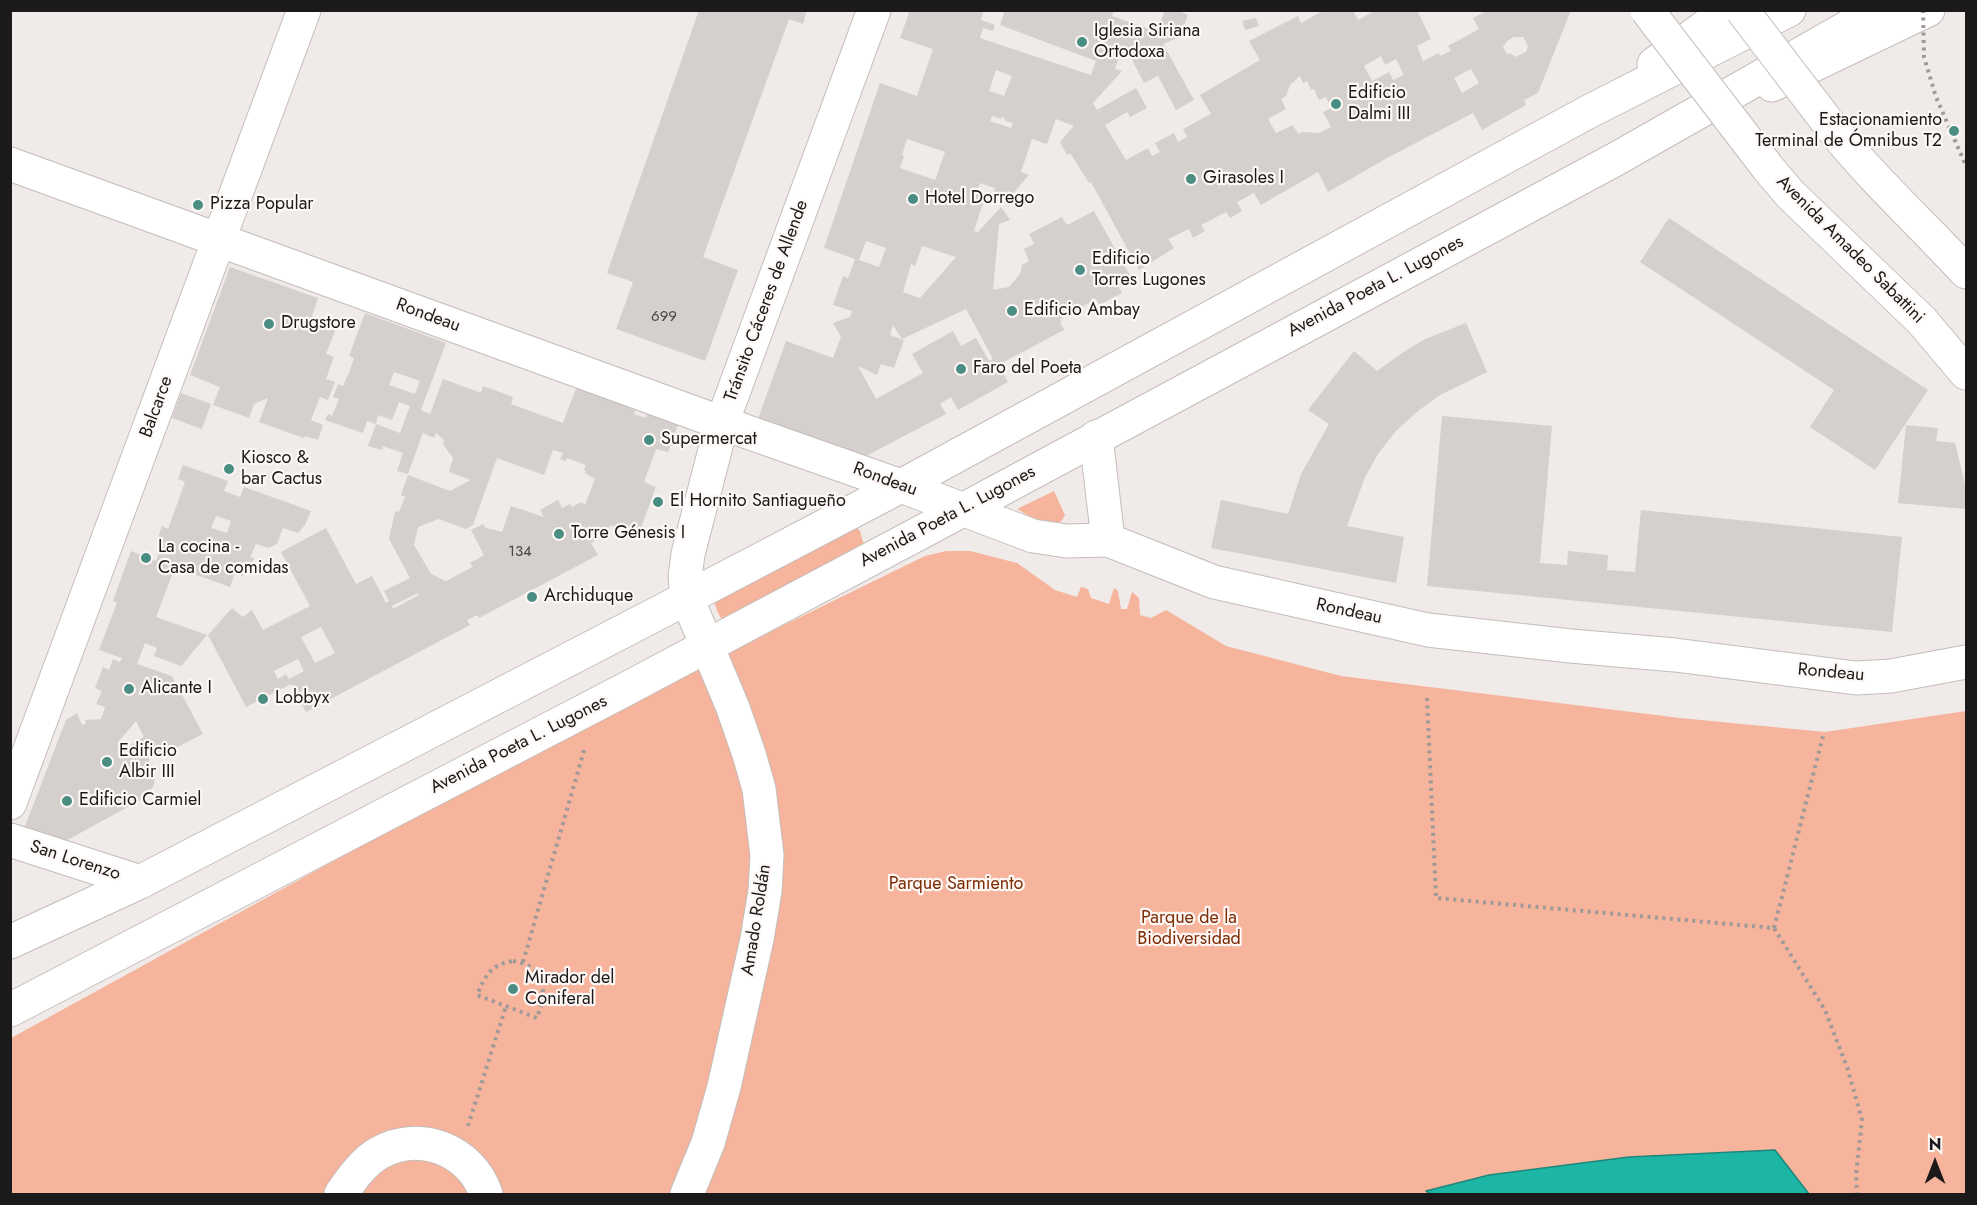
<!DOCTYPE html>
<meta charset="utf-8">
<style>
body{margin:0}
#map{position:relative;width:1977px;height:1205px;overflow:hidden;background:#f0eae8;font-family:Jost,sans-serif}
canvas{display:block}
.frame{position:absolute;inset:0;border:12px solid #1b1919;pointer-events:none}
.north{position:absolute;left:1905px;top:1133px;width:60px;height:60px;-webkit-text-stroke:4px #fdf7f5;paint-order:stroke;rotate:0deg;font-size:16px;font-weight:700;line-height:24px;text-align:center;color:#1b1919}
.north::after{content:'';display:block;margin:auto;width:21px;height:27px;background:#1b1919;clip-path:polygon(50% 0,100% 100%,50% 72%,0 100%)}
</style>
<div id="map">
<canvas width="1977" height="1205"></canvas>
<div class="frame"></div>
<div class="north">N</div>
</div>
<script>
const ctx = document.querySelector('canvas').getContext('2d');
ctx.lineJoin = 'round';
function fillPath(path, color) { ctx.fillStyle = color; ctx.fill(path, 'evenodd'); }
function strokePath(path, color, width, dash) { ctx.strokeStyle = color; ctx.lineWidth = width; ctx.lineCap = dash ? 'butt' : 'round'; ctx.setLineDash(dash || []); ctx.stroke(path); }
function drawText(font, color, halo, rows, align = 'center') {
  ctx.font = font + ' Jost,sans-serif'; ctx.lineWidth = 4.5; ctx.setLineDash([]); ctx.textBaseline = 'middle'; ctx.strokeStyle = halo; ctx.fillStyle = color; for (const [text, x, y, turn = 0] of rows) {
    ctx.save(); ctx.translate(x, y); ctx.rotate((+turn || 0) * Math.PI / 180); ctx.textAlign = isNaN(turn) ? turn : align; if (halo) ctx.strokeText(text, 0, 0); ctx.fillText(text, 0, 0); ctx.restore();
  }
}
fillPath(new Path2D(`
 M1054,491L1065,515C1057,536 1030,516 1017,509Z
 M854,525L860,531L864,545L728,626C718,616 715,609 714,595Z
 M946,551H970L1017,563L1055,590L1077,597L1081,587L1088,589L1091,598L1109,604L1114,588L1118,591L1121,609H1127L1132,592L1139,598L1140,615L1151,618L1166,610L1226,646L1341,676L1680,718L1825,732L1966,711V1194H11V1038L594,718L925,556Z`), '#f5b49b');
const water = new Path2D(`
 M1775,1150L1809,1194H1431L1426,1191L1489,1175L1629,1157Z`);
fillPath(water, '#1db6a4');
strokePath(water, '#1c877a', 1.5);
fillPath(new Path2D(`
 M699,10H807L803,24L789,19L703,257L738,270L705,361L616,329L633,282L607,273Z
 M910,10H984L981,20L995,25L993,31L983,28L980,38L1091,75L1096,61L1000,25L1005,10H1114L1112,16L1157,32L1165,10H1176L1188,15L1180,37L1163,44L1194,100L1176,110L1158,76L1144,83L1132,60L1133,59L1128,56L1131,50L1123,47L1115,69L1122,71L1093,103L1097,110L1136,88L1147,108L1130,117L1127,112L1105,125L1126,160L1148,148L1152,156L1160,152L1155,143L1174,133L1178,142L1187,137L1183,129L1211,114L1200,95L1260,60L1249,41L1298,16L1301,23L1324,10H1353L1358,20L1376,10H1417L1431,39L1417,46L1423,61L1439,53L1440,56L1451,51L1448,46L1479,29L1473,18L1484,12L1483,10H1499L1500,12L1503,10H1571L1538,93L1524,100L1526,105L1482,130L1473,113L1389,157L1328,192L1318,172L1261,205L1254,193L1237,202L1242,211L1230,218L1226,212L1201,225L1205,231L1193,238L1189,229L1168,239L1174,248L1139,270L1091,182L1089,183L1070,153L1067,155L1060,142L1074,126L1056,119L1047,144L1032,139L1021,172L1029,175L1004,204L991,199L995,188L980,183L976,194L985,197L974,231L978,232L1001,207L1010,220L999,224L993,290L1009,287L1020,274L1022,265L1029,261L1024,249L1034,244L1029,234L1062,217L1067,225L1094,211L1132,279L1118,286L1122,293L1099,305L1096,299L1060,319L1062,321L1060,322L1064,330L998,365L1008,382L958,410L951,397L940,404L946,414L849,465L754,430L786,341L833,358L841,337L833,323L850,317L852,311L833,305L843,276L848,278L855,259L824,248L880,83L917,96L933,49L900,38ZM1514,37H1523L1528,46L1526,52L1515,57L1510,53L1507,54L1503,47L1507,41ZM1381,56L1385,65L1396,59L1404,75L1393,80L1389,72L1372,81L1364,66ZM1471,69L1479,83L1462,93L1454,78ZM996,70L1012,76L1004,96L989,91ZM1300,76L1303,83L1307,81L1311,90L1314,89L1319,100L1326,97L1331,108L1323,112L1331,127L1319,133L1303,132L1298,134L1293,125L1276,133L1268,119L1286,109L1281,99L1286,96L1290,85ZM992,116L1001,119L1002,117L1005,118L1004,120L1013,123L1011,128L990,121ZM907,139L945,152L935,180L900,168L904,156L902,155ZM866,241L886,248L879,267L859,260ZM922,246L956,257L920,298L903,292L911,264L915,266ZM966,309L993,359L989,361L976,338L961,346L953,331L912,354L923,373L876,399L858,366L877,375L881,364L894,368L904,340L890,335L893,325L902,339Z
 M1256,18L1259,26L1245,30L1242,21Z
 M1669,218L1928,390L1875,470L1810,427L1834,390L1640,262Z
 M230,267L318,298L310,322L335,331L326,354L334,357L326,379L335,382L328,400L320,397L311,420L323,425L318,440L305,436L304,438L259,422L268,398L254,404L249,418L213,405L220,387L190,375Z
 M365,313L446,343L421,410L430,414L443,379L481,393L483,386L513,397L511,404L563,423L577,386L636,407L634,414L646,418L648,411L679,422L668,452L656,449L644,482L656,487L638,536L610,525L607,536L604,534L591,543L598,555L479,618L477,615L467,620L470,625L306,712L291,684L246,707L208,635L232,608L243,617L252,610L263,630L310,606L281,552L326,528L356,584L372,576L386,603L389,601L384,591L410,578L389,539L395,511L399,512L405,497L401,495L408,475L450,491L471,480L449,472L453,458L443,444L444,440L436,433L434,438L423,433L408,474L397,471L403,453L383,446L382,450L368,446L376,424L400,433L410,406L399,402L392,420L378,415L376,424L367,421L363,433L325,420L328,414L332,416L339,399L333,397L338,384L343,386L350,370L354,358L349,356ZM394,372L420,381L415,394L389,385ZM553,450L563,453L560,459L566,461L567,458L586,465L584,470L586,471L585,473L595,479L585,505L581,502L572,507L570,504L562,508L558,500L540,510L544,517L511,506L502,532L486,528L483,524L471,530L484,555L470,563L473,567L446,581L431,574L414,545L418,527L439,519L466,529L473,525L497,458L544,475ZM418,593L419,595L393,609L392,606ZM321,627L335,653L315,663L301,637ZM298,659L304,671L289,679L286,674L278,679L274,671Z
 M1466,323L1487,372L1440,395L1418,411L1396,431L1378,454L1365,477L1347,526L1404,537L1396,583L1211,548L1221,500L1288,514L1301,474L1329,424L1308,410L1354,351L1377,371L1405,351L1425,339Z
 M181,393L211,404L202,429L172,418Z
 M1442,416L1552,426L1540,563L1567,565L1568,551L1608,555L1607,570L1635,572L1641,510L1902,537L1892,632L1427,586Z
 M1906,425L1938,428L1936,441L1955,443L1966,488V509L1898,503Z
 M183,465L228,481L224,491L240,497L244,487L311,511L305,525L298,533L283,528L277,544L269,548L256,544L250,557L254,558L248,574L245,572L243,576L235,573L230,587L175,567L156,617L207,635L181,666L154,656L157,648L145,643L137,664L172,676L203,734L160,756L157,749L152,751L148,744L146,752H149V762L151,763L152,767H155V777L154,785L146,797L62,843L22,834L66,720L77,713L82,725L86,724L85,720L101,719L105,707L96,704L102,691L95,688L103,667L109,670L113,659L120,662L122,658L99,650L117,603L113,601L131,551L156,561L163,542L157,540L162,526L168,529L185,482L178,479ZM216,516L231,521L227,533L211,528ZM136,721L144,737L122,750L118,742Z`), '#d5cfcd');
const street = new Path2D(`
 M10,164L722,423L901,486L1033,536L1067,541L1108,540L1214,582L1428,630L1571,646L1675,655L1856,678L1891,676L1966,662
 M1096,437L1108,540
 M10,803L304,10
 M10,840L140,882
 M341,1194C351,1180 363,1162 379,1153C420,1130 471,1150 486,1194
 M687,1194L708,1143L724,1087L757,939L765,891L767,855L759,789L749,754L733,708L687,598L685,577L688,554L722,423L874,10`);
const secondary = new Path2D(`
 M1654,64L1728,10
 M1772,85L1928,10`);
const primary = new Path2D(`
 M1832,128C1873,180 1922,224 1966,272
 M1768,168L1790,194L1922,321L1966,373
 M10,942L140,882L687,598L901,486L1588,112L1789,10
 M10,1010L626,689L944,520L1616,159L1878,10`);
strokePath(street, '#c3bdbb', 35);
strokePath(secondary, '#c3bdbb', 35);
strokePath(primary, '#c3bdbb', 35);
strokePath(new Path2D(`
 M1427,698L1436,898L1774,928L1825,1010L1848,1070L1862,1120L1856,1175L1857,1194
 M1774,928L1823,736
 M513,961C547,966 547,991 537,1018L477,995C485,976 491,964 513,961Z
 M523,962L585,747
 M468,1126L506,1006`), '#9e9a99', 4, [3, 4.5]);
strokePath(street, '#fff', 33);
strokePath(secondary, '#fff', 33);
strokePath(primary, '#fff', 33);
const primaryBridge = new Path2D(`
 M1647,10L1768,168
 M1742,10L1832,128`);
strokePath(primaryBridge, '#c3bdbb', 35, []);
strokePath(new Path2D(`
 M1923,10L1924,57L1936,97L1966,166`), '#9e9a99', 4, [3, 4.5]);
strokePath(primaryBridge, '#fff', 33);
for (const [x, y, r, color] of [
 [1082,42,6,"#4a8e83"],
 [1336,104,6,"#4a8e83"],
 [1954,131,6,"#4a8e83"],
 [1191,179,6,"#4a8e83"],
 [913,199,6,"#4a8e83"],
 [198,205,6,"#4a8e83"],
 [1080,270,6,"#4a8e83"],
 [1012,311,6,"#4a8e83"],
 [269,324,6,"#4a8e83"],
 [961,369,6,"#4a8e83"],
 [649,440,6,"#4a8e83"],
 [229,469,6,"#4a8e83"],
 [658,502,6,"#4a8e83"],
 [559,534,6,"#4a8e83"],
 [146,558,6,"#4a8e83"],
 [532,597,6,"#4a8e83"],
 [129,689,6,"#4a8e83"],
 [263,699,6,"#4a8e83"],
 [107,762,6,"#4a8e83"],
 [67,801,6,"#4a8e83"],
 [513,989,6,"#4a8e83"]
]) { const dot = new Path2D(); dot.arc(x, y, r, 0, 2 * Math.PI); ctx.fillStyle = color; ctx.fill(dot); strokePath(dot, '#fdf7f5', 2); }
drawText('15px', '#4a4646', null, [
 ["699",664,317],
 ["134",520,552]
]);
drawText('18px', '#1b1919', '#fdf7f5', [
 ["Iglesia Siriana",1094,32],
 ["Ortodoxa",1094,53],
 ["Edificio",1348,94],
 ["Dalmi III",1348,115],
 ["Estacionamiento",1942,121,"right"],
 ["Terminal de Ómnibus T2",1942,142,"right"],
 ["Girasoles I",1203,179],
 ["Hotel Dorrego",925,199],
 ["Pizza Popular",210,205],
 ["Edificio",1092,260],
 ["Torres Lugones",1092,281],
 ["Edificio Ambay",1024,311],
 ["Drugstore",281,324],
 ["Faro del Poeta",973,369],
 ["Supermercat",661,440],
 ["Kiosco &",241,459],
 ["bar Cactus",241,480],
 ["El Hornito Santiagueño",670,502],
 ["Torre Génesis I",571,534],
 ["La cocina -",158,548],
 ["Casa de comidas",158,569],
 ["Archiduque",544,597],
 ["Alicante I",141,689],
 ["Lobbyx",275,699],
 ["Edificio",119,752],
 ["Albir III",119,773],
 ["Edificio Carmiel",79,801],
 ["Mirador del",525,979],
 ["Coniferal",525,1000]
], 'left');
drawText('18px', '#1b1919', '#fdf7f5', [
 ["Avenida Amadeo Sabattini",1850,250,45],
 ["Avenida Poeta L. Lugones",1376,287,-28],
 ["Tránsito Cáceres de Allende",767,301,-70],
 ["Rondeau",428,316,20],
 ["Balcarce",157,407,-70],
 ["Rondeau",885,480,20],
 ["Avenida Poeta L. Lugones",948,517,-28],
 ["Rondeau",1349,612,12],
 ["Rondeau",1831,673,5],
 ["Avenida Poeta L. Lugones",519,745,-27],
 ["San Lorenzo",75,861,18],
 ["Amado Roldán",757,920,-81]
]);
drawText('18px', '#7c2c04', '#fdf7f5', [
 ["Parque Sarmiento",956,885],
 ["Parque de la",1189,919],
 ["Biodiversidad",1189,940]
]);
</script>
